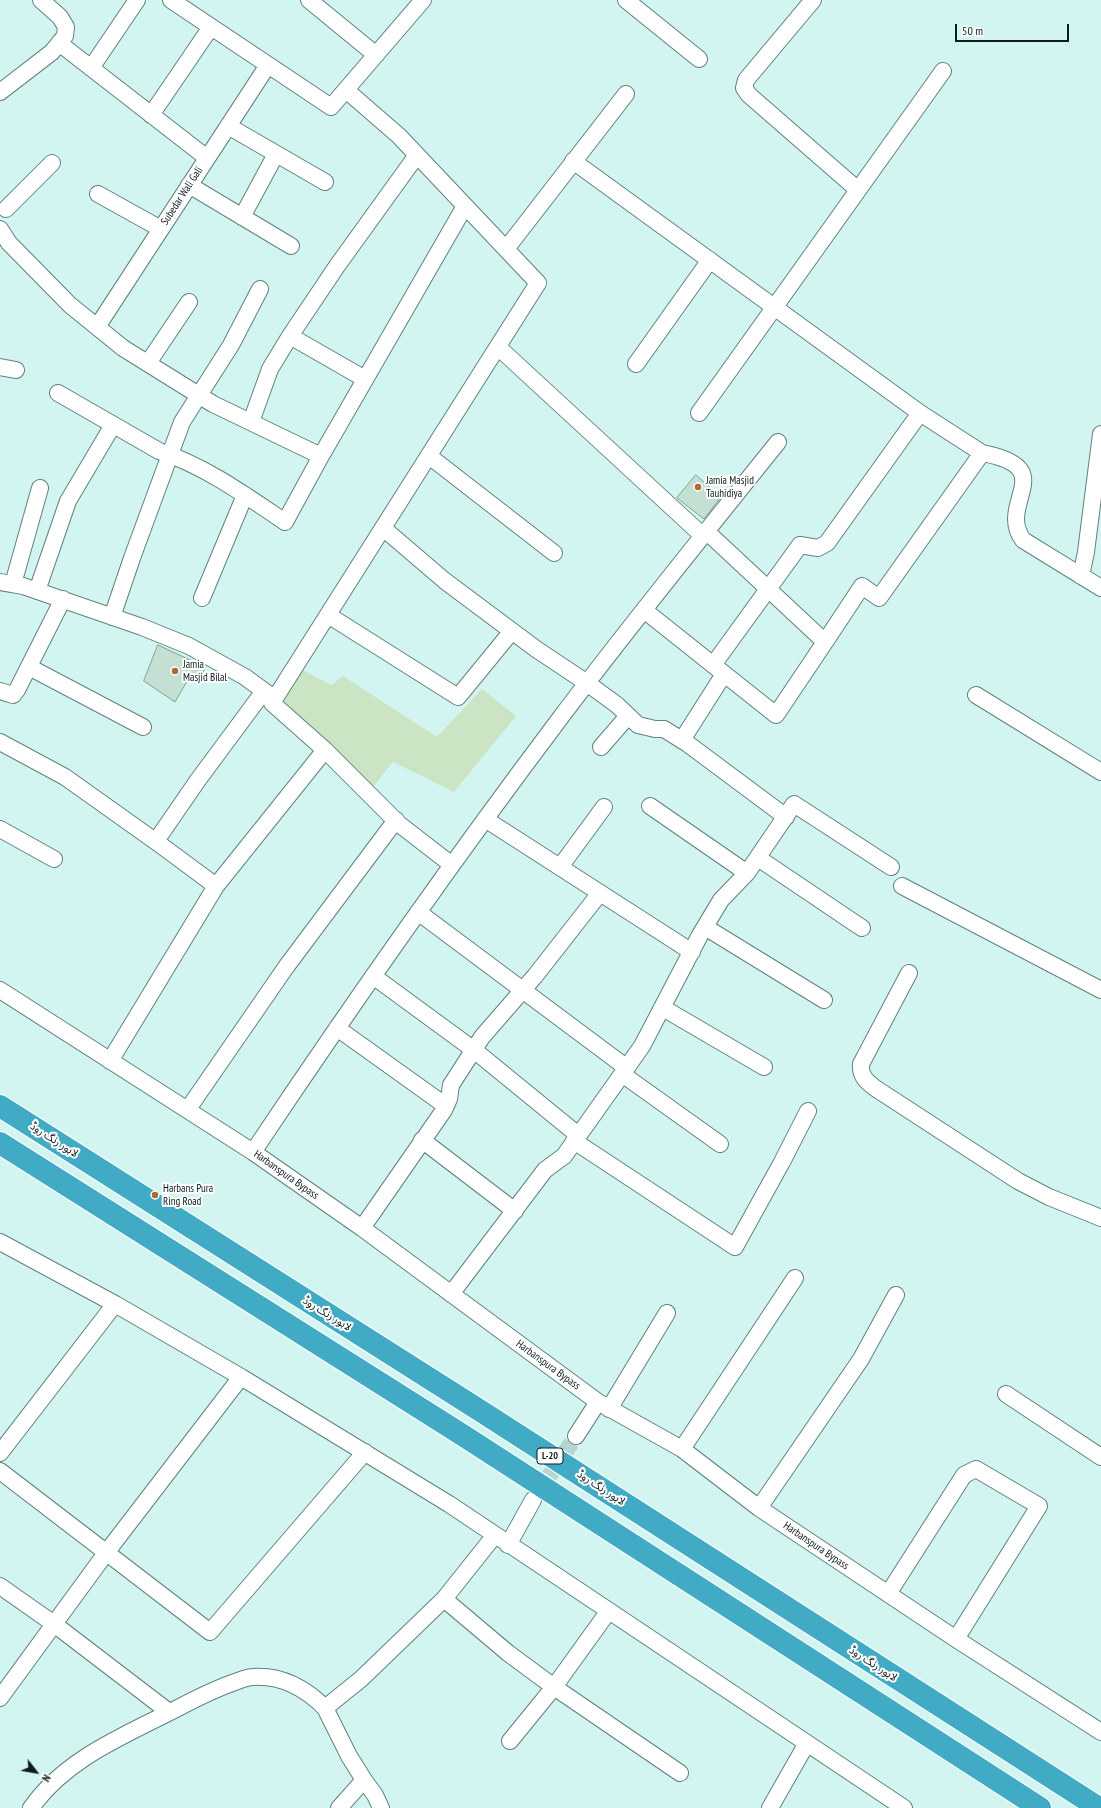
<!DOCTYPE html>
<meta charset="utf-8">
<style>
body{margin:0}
#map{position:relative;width:1101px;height:1808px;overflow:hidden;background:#d3f5f2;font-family:"PT Sans Narrow",sans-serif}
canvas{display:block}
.north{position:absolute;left:16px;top:1752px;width:40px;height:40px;-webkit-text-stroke:3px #fff;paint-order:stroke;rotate:121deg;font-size:11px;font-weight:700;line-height:16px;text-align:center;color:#0e1b1a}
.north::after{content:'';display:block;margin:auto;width:14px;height:18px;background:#0e1b1a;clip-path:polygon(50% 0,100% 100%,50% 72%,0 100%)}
.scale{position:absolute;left:955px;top:24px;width:114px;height:18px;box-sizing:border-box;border:2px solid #0e1b1a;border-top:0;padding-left:5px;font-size:12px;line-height:14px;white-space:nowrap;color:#0e1b1a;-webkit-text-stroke:3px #fff;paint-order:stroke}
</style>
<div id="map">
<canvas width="1101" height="1808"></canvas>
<div class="north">N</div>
<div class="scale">50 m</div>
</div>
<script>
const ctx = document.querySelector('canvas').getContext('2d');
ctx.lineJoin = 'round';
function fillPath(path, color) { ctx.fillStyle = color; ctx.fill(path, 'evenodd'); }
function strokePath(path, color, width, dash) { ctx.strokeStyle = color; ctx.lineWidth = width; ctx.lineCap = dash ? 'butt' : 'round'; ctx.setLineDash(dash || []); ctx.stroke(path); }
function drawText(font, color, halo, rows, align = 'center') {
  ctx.font = font + ' "PT Sans Narrow","Noto Sans Arabic",sans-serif'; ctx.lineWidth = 4; ctx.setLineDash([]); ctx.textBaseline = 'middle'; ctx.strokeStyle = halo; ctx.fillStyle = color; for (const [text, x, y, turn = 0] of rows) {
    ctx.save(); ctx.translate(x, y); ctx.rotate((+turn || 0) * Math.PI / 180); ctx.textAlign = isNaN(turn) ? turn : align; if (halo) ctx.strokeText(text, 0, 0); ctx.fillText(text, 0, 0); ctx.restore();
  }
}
fillPath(new Path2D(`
 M301,669L331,685L343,676L437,737L482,689L516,716L454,792L393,762L373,787L283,701Z`), '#cbe5c4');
const building = new Path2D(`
 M696,475L721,497L704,519L677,498Z
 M158,645L205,667L200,682L190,676L175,702L144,681Z`);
fillPath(building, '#c4e0d2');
strokePath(building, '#849f93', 1);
strokePath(new Path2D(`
 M536,1496L576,1436`), '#b5d4d2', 16, [16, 8]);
const minor = new Path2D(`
 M171,0L331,107L423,0
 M309,0L376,55
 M626,0L699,59
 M813,0L746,80L744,88L749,95L858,190
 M59,43L207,158
 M91,68L137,0
 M0,92L52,52L65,36L66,27L60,17L41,0
 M151,115L211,27
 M228,126L325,182
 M573,161L920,413L982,453C1062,468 996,503 1023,540L1101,588
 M189,185L291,246
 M98,194L161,229
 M6,209L52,163
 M242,217L276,154
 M0,229L9,243L70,305L123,348L213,404L321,456L465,206
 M506,249L626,94
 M97,327L268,65
 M290,336L365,379
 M498,347L703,536
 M148,363L189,302
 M636,364L710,260
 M0,367L16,370
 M58,393L159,451C205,466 245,495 285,522L321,456
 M699,413L943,71
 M251,422L270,369L290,336L337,266L417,155
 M429,456L554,553
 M383,528L445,581L536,649L587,683L617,705L638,725L655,729H664L688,744L786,817
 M706,531L825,642L862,586L879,598L982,453
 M1081,576L1086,552L1101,434
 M0,582L23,586L142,627L189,646L245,677L275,699
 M13,584L40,488
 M37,591L68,501L113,425
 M202,598L245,495
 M644,610L776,715L825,642
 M328,615L458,697L512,631
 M112,617L132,558L182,422L231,345L260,289
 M713,665L800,545L818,548L827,543L920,413
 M29,667L143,727
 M0,691L13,695L17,690L63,599
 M976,695L1101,772
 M682,740L724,674
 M0,742L65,777L162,846L216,886
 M601,747L628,716
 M325,750L399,824L452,865
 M650,806L747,873
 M485,819L692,952
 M0,829L54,859
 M156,841L198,780L264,691
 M758,858L862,928
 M560,867L604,807
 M902,886L1101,990
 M418,912L627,1068
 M705,927L824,1000
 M909,973L861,1064C860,1076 866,1081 875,1088L1018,1181L1049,1197L1101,1218
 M373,976L474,1050L578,1135
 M0,990L253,1152L362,1228L598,1402L682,1449L759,1508L956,1639L1101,1732
 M663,1008L764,1067
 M337,1028L446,1106
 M110,1061L216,886L325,750L272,703L538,283L399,136L346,90
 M622,1074L720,1144
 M188,1109L286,967L396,820
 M422,1140L515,1211
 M574,1141L735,1247L782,1162L808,1111
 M253,1152C352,1004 454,859 561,717C631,624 705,533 778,442
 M362,1228L444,1110L449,1099L451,1085L482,1037L535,976L600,893
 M0,1242L115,1304L241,1377L449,1504L904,1808
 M451,1294L545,1170L564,1156L642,1046L700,935L721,900L747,873L794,804L891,867
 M1006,1394L1101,1457
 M609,1409L667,1313
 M576,1436L598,1402
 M682,1449L795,1278
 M0,1453L115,1304
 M0,1471L210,1632L365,1452
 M759,1508L861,1359L896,1295
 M508,1545L533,1500
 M0,1586L54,1624L169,1712
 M888,1594L964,1475L976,1469L1039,1506L956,1639
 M444,1599L508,1653L554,1687L680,1773
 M0,1698L106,1553L241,1377
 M325,1708L349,1756L364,1780L339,1808
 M510,1741L554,1687L608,1612
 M364,1780L375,1795L381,1808
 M31,1808C66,1758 126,1735 178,1708C197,1698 215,1689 235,1682C241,1680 247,1677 253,1677C282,1675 305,1688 325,1708L361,1679L444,1599L495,1535
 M770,1808L807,1743`);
const highway = new Path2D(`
 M0,1106L476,1408L1099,1808
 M0,1143L464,1436L1040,1808`);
strokePath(minor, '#61807e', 18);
strokePath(highway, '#fff', 24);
strokePath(minor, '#fff', 16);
strokePath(highway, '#41abc6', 22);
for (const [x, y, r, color] of [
 [698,487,4,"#aa6b33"],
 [175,671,4,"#aa6b33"],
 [155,1195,4,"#aa6b33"]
]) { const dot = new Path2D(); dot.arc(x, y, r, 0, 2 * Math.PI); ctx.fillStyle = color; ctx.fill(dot); strokePath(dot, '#fff', 1.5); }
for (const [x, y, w] of [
 [550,1456,26]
]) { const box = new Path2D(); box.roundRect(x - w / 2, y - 8, w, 16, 3); ctx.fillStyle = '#fff'; ctx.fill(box); strokePath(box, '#0e1b1a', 1); }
drawText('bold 10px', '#0e1b1a', null, [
 ["L-20",550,1456]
]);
drawText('11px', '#0e1b1a', '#fff', [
 ["Subedar Wali Gali",182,196,-57],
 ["لاہور رنگ روڈ",54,1140,33],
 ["Harbanspura Bypass",286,1175,35],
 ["لاہور رنگ روڈ",327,1314,32],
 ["Harbanspura Bypass",548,1365,36],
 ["لاہور رنگ روڈ",601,1488,33],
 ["Harbanspura Bypass",816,1546,34],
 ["لاہور رنگ روڈ",873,1664,33]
]);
drawText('11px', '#0e1b1a', '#fff', [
 ["Jamia Masjid",706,481],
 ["Tauhidiya",706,494],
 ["Jamia",183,665],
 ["Masjid Bilal",183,678],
 ["Harbans Pura",163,1189],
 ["Ring Road",163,1202]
], 'left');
</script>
